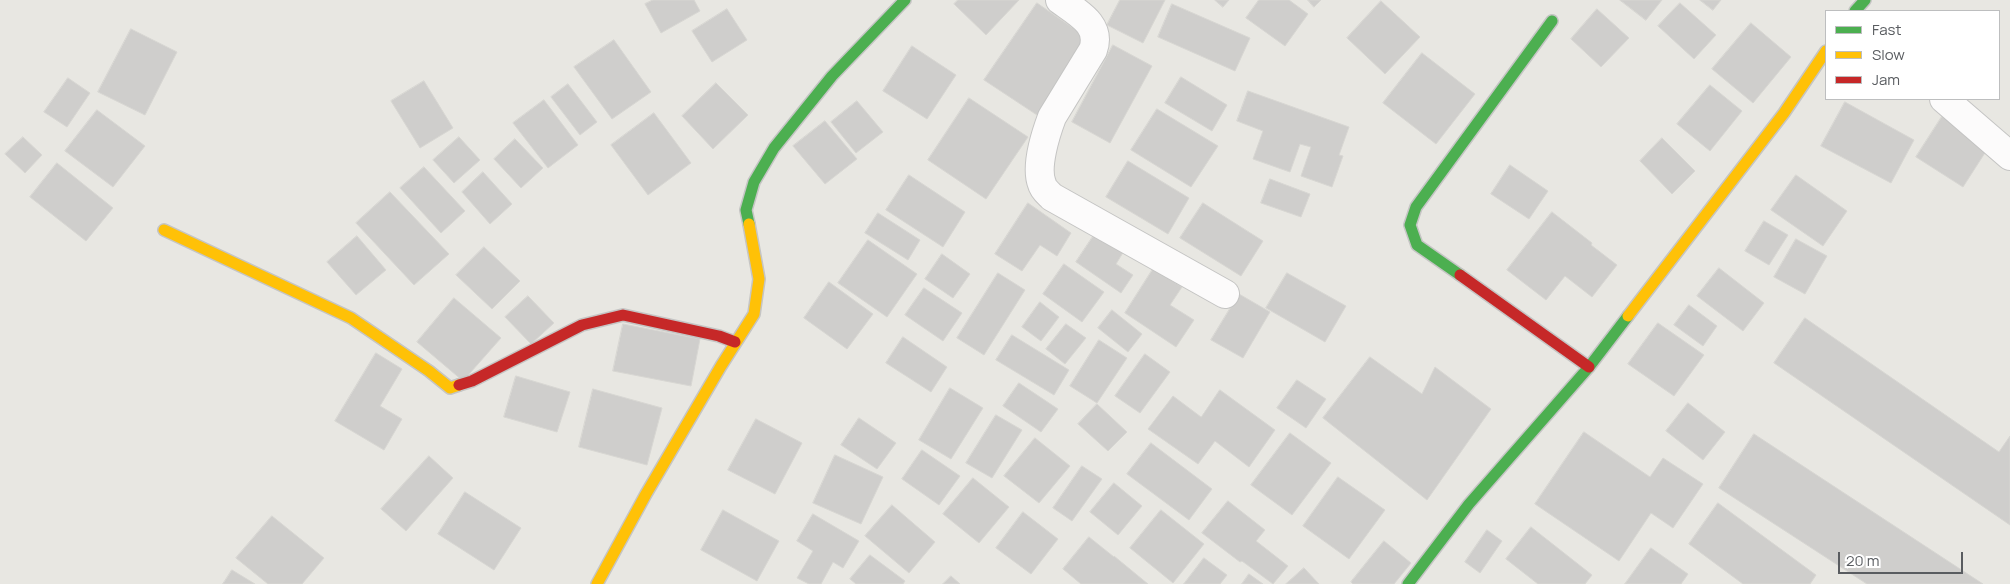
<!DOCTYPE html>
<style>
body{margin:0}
#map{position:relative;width:2010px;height:584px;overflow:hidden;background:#e8e7e2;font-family:Manrope,sans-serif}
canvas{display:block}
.legend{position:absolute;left:1825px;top:10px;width:175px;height:90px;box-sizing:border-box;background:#fff;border:1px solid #bdbebf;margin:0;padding:6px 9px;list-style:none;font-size:15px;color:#595c60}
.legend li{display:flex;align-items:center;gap:10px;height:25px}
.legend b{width:25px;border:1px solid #bdbebf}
.scale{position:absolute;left:1838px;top:552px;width:125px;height:22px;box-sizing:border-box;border:2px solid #595c60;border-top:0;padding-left:6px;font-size:15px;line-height:18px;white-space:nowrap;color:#595c60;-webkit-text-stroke:4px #fff;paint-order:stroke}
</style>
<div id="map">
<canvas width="2010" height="584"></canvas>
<ul class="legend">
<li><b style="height:6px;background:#4caf50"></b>Fast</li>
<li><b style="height:6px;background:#ffc107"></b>Slow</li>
<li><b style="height:6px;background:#c62828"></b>Jam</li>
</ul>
<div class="scale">20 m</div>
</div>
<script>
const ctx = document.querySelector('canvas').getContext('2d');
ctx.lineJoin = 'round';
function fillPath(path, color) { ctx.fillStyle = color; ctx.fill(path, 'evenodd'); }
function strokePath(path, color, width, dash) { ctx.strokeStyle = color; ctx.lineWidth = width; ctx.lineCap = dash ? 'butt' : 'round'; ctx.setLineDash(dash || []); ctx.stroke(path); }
const building = new Path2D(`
 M653,0H694L700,11L661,33L645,4Z
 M958,0H1019L986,35L954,4Z
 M1120,0H1165L1143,43L1107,25Z
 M1215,0H1229L1223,7Z
 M1259,0H1289L1308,14L1285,46L1246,18Z
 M1308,0H1321L1314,7Z
 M1620,0H1662L1646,20Z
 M1700,0H1721L1713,10Z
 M1381,1L1420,37L1385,74L1347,38Z
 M1037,3L1092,41L1040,117L984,80Z
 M1680,3L1716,35L1694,59L1658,26Z
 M1172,4L1250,38L1235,71L1158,37Z
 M727,9L747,40L712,62L692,31Z
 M1597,9L1629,38L1601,67L1571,39Z
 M1751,23L1791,57L1753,103L1712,69Z
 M131,29L177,52L145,115L98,92Z
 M614,40L651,92L612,119L574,67Z
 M1113,45L1152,66L1110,143L1072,122Z
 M912,46L956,75L927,119L883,91Z
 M1422,53L1475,94L1436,144L1383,103Z
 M1181,77L1227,105L1212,131L1165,103Z
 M68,78L90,93L67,127L44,112Z
 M424,81L453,128L420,148L391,101Z
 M716,83L748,115L713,149L682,116Z
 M568,84L597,122L580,135L551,97Z
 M1710,85L1742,111L1710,151L1677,124Z
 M1248,91L1349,127L1339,155L1343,156L1332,187L1301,176L1311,147L1300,144L1290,172L1253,159L1263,131L1237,121Z
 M969,98L1028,137L986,199L928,160Z
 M544,100L578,145L548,168L513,123Z
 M857,101L883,132L856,153L831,122Z
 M1845,102L1914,140L1891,183L1821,146Z
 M1157,109L1218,146L1191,187L1131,150Z
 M97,110L145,146L113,187L65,151Z
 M654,113L691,163L648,195L611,145Z
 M1943,115L1990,145L1963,187L1916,157Z
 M825,121L857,159L825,184L793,146Z
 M23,137L42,155L25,173L5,154Z
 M459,137L480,160L454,183L433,160Z
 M1662,138L1695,171L1672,194L1640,161Z
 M515,139L543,168L521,188L494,159Z
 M1128,161L1189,198L1168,234L1106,197Z
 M57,163L113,208L86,241L30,197Z
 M1510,165L1548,191L1529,219L1491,194Z
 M424,167L465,211L441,233L400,188Z
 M483,172L512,204L490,224L462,192Z
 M909,175L965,212L943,247L886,210Z
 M1796,175L1847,211L1823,246L1771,210Z
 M1270,179L1310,194L1301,217L1261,203Z
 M390,192L449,254L414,285L356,223Z
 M1028,203L1071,233L1057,256L1040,245L1022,271L995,254Z
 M1203,203L1263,241L1241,276L1180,238Z
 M1552,212L1592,243L1591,245L1617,265L1592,297L1565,276L1546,300L1507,270Z
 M878,213L920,240L908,260L865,233Z
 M1764,221L1788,235L1769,265L1745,251Z
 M1096,232L1124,251L1116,264L1133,275L1121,293L1076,262Z
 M357,236L386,270L356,295L327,262Z
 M1796,239L1827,256L1805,294L1774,277Z
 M868,240L917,274L887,317L838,283Z
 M484,247L520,281L492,309L456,275Z
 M942,254L970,274L953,298L925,279Z
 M1064,264L1104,292L1082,322L1043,294Z
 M1719,268L1764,303L1743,331L1697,296Z
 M1153,269L1182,287L1170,305L1194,320L1176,347L1125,313Z
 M998,273L1025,290L984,355L957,338Z
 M1287,273L1346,306L1325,342L1266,308Z
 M829,282L873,314L847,349L804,318Z
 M924,288L962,313L943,341L905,315Z
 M1239,294L1270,312L1243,358L1211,340Z
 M528,296L554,323L531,344L505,317Z
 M454,298L501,338L463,381L417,342Z
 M1040,302L1059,317L1041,341L1022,327Z
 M1689,305L1717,326L1703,346L1674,325Z
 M1112,310L1142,334L1128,352L1098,328Z
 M1805,318L1999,452L2010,436V525L1774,363Z
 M1658,323L1704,355L1674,396L1628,364Z
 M623,324L700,339L691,386L613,371Z
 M1066,324L1086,338L1065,364L1046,349Z
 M1012,335L1069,370L1054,395L996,360Z
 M903,337L947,367L931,392L886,363Z
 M1099,340L1127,358L1097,403L1070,386Z
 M376,353L402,369L380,406L402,419L384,450L335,421Z
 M1145,354L1170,372L1140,413L1115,396Z
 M1370,357L1422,394L1435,367L1491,409L1427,500L1323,418Z
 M516,376L570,392L557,432L504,417Z
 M1297,380L1326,399L1306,428L1277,408Z
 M1019,383L1058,409L1041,432L1003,406Z
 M950,388L983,408L951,459L919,440Z
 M593,389L662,408L647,465L579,447Z
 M1220,390L1275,430L1249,467L1215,441L1198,464L1148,429L1173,396L1201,417Z
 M1688,403L1725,432L1703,460L1666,431Z
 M1097,404L1127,432L1108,451L1078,424Z
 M996,415L1022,430L992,478L966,463Z
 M859,418L896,443L877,469L841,445Z
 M756,419L802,443L775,494L728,470Z
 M1584,432L1650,477L1663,458L1703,484L1673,528L1651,513L1619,561L1535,504Z
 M1290,433L1331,463L1292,515L1251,485Z
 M1754,434L1983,584H1867L1719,488Z
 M1035,438L1070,466L1039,503L1004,476Z
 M1151,443L1212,489L1189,520L1127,474Z
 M922,450L960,476L939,505L902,479Z
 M835,455L883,477L861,524L813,503Z
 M429,456L453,478L406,531L381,509Z
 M1082,466L1102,479L1072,521L1053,508Z
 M1338,477L1385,510L1349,559L1303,526Z
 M973,478L1009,507L979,543L943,514Z
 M1114,483L1142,506L1118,535L1090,512Z
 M465,492L521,528L494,570L438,534Z
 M1228,501L1265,530L1256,541L1288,566L1273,584L1242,561L1240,562L1202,533Z
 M1718,503L1816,575L1810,584H1743L1689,544Z
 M892,505L935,542L909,573L865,536Z
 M723,510L779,541L757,581L701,550Z
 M1161,510L1204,544L1173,583L1130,548Z
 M1023,512L1058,539L1031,574L996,548Z
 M813,514L859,541L843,568L833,562L821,584H809L797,578L813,551L797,541Z
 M272,516L324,558L302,584H268L236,558Z
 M1531,527L1592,575L1585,584H1538L1506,559Z
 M1487,530L1502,541L1480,573L1465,562Z
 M1089,537L1114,557V556L1148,584H1081L1063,569Z
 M1384,541L1411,563L1394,584H1353L1351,582Z
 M1651,548L1688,574L1681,584H1625Z
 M870,555L905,581L903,584H856L850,579Z
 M1204,558L1227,575L1220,584H1184Z
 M1304,568L1319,584H1286Z
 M232,570L255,584H223Z
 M1249,574L1263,584H1242Z
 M951,576L960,584H943Z`);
fillPath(building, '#cfcecc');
strokePath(building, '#d7d6d2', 1);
const street = new Path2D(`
 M1060,0C1078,13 1102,25 1093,50L1052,117C1046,133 1035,167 1042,184C1043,189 1048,193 1052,197L1225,294
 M1944,99L2010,156`);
const fast = new Path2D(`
 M1855,11L1865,0
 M749,224L746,210L754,182L774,148L832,76L905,0
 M1460,275L1417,245L1410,225L1416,207L1552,21
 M1408,584L1469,504L1589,367L1628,316`);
const slow = new Path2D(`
 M164,230L351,318L429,371L450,388L459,385
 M1628,316L1784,113L1826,51
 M597,584L646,494L721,366L754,314L759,279L749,224`);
const jam = new Path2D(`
 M1460,275L1589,367
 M459,385L472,381L582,325L623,315L719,336L735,342`);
strokePath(street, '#c4c4c3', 30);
strokePath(fast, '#c5c5c4', 14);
strokePath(slow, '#c5c5c4', 14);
strokePath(jam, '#c5c5c4', 14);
strokePath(street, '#fcfbfb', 28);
strokePath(fast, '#4caf50', 11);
strokePath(slow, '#ffc107', 11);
strokePath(jam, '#c62828', 11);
</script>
